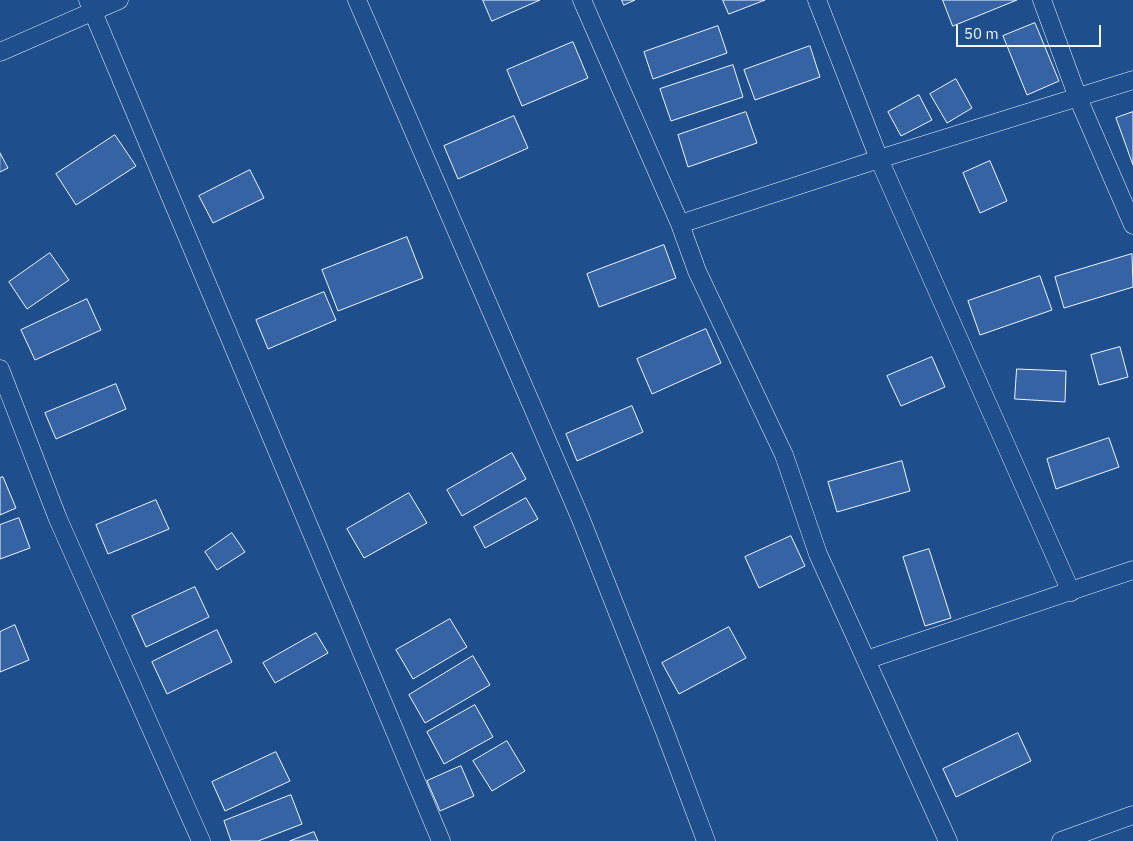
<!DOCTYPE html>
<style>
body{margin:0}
#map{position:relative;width:1133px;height:841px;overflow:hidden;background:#1f4e8c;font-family:"IBM Plex Sans",sans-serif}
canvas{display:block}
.scale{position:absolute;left:956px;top:25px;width:145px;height:22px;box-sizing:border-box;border:2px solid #f2f6ff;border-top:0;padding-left:6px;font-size:15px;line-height:18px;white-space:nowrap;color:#f2f6ff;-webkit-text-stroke:4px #1f4e8c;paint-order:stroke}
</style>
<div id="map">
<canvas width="1133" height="841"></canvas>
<div class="scale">50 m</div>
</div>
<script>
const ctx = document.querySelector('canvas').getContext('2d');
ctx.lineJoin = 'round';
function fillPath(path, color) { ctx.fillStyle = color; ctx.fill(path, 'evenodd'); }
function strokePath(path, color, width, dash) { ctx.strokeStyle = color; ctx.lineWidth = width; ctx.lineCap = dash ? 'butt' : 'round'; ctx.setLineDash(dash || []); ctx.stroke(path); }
const building = new Path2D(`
 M483,0H540L492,21Z
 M622,0H635L624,5Z
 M723,0H765L729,14Z
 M943,0H1017L953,26Z
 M1035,23L1059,81L1027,95L1003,36Z
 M718,26L727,53L653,79L644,52Z
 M573,42L588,78L522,106L507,70Z
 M810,46L820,77L755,100L744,70Z
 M733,65L743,97L671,121L660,89Z
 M956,79L972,108L947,123L930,94Z
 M919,95L932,120L901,136L888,112Z
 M746,112L757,143L688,167L678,135Z
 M1133,112V165L1116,118Z
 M514,116L528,148L458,179L444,146Z
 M115,135L136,166L76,205L56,174Z
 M0,153L8,168L0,172Z
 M990,161L1007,201L980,213L963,173Z
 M250,170L264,198L213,223L199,196Z
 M407,237L423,278L338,311L322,270Z
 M664,245L676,278L599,307L587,274Z
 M50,253L69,280L27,309L9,282Z
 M1132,254L1133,287L1064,308L1055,277Z
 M1040,276L1052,310L980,335L968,301Z
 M324,292L336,320L268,349L256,320Z
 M87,299L101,330L35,360L21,330Z
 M706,329L721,363L652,394L637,359Z
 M1120,347L1128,377L1099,385L1091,355Z
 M932,357L945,387L901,406L887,376Z
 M1017,369L1066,371L1065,402L1015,399Z
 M116,384L126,409L56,439L45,413Z
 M632,406L643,432L577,461L566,434Z
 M1109,438L1119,467L1056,489L1047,459Z
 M512,453L526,479L462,516L447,490Z
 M902,461L910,491L837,512L828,482Z
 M3,477L16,508L0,515V478Z
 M409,493L427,523L364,558L347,529Z
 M526,498L538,519L485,548L474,527Z
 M156,500L169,529L108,554L96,525Z
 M19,518L30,548L0,559V525Z
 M232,533L245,552L217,570L205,552Z
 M791,536L805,566L759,588L745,557Z
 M929,549L951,618L925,626L903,557Z
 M195,587L209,617L146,647L132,616Z
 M450,619L467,647L413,679L396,650Z
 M15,625L29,660L0,672V632Z
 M729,627L746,658L679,694L662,663Z
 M217,630L232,662L167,694L152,662Z
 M316,633L328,653L275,683L263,663Z
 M473,656L490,685L425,723L409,695Z
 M475,705L493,737L444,764L427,732Z
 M1018,733L1031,761L956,797L943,769Z
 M507,741L525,771L492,791L473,761Z
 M276,752L290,781L225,811L212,782Z
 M461,766L474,796L440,811L427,781Z
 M291,795L302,824L258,841H231L224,821Z
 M314,832L318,841H290Z`);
fillPath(building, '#3563a3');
strokePath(building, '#f2f6ff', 1);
const minor = new Path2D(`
 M88,0L441,841
 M357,0L580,517L665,732L706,841
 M582,0L680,224L697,271L784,455L818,554L948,841
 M817,0L879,159L1071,592
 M1042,0L1078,98L1133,225
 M0,52L119,0
 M680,224L879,159L1133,80
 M0,369L58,519L201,841
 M866,660L1133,570
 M1061,841L1133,815`);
strokePath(minor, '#f2f6ff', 19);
strokePath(minor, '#1f4e8c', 18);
</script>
